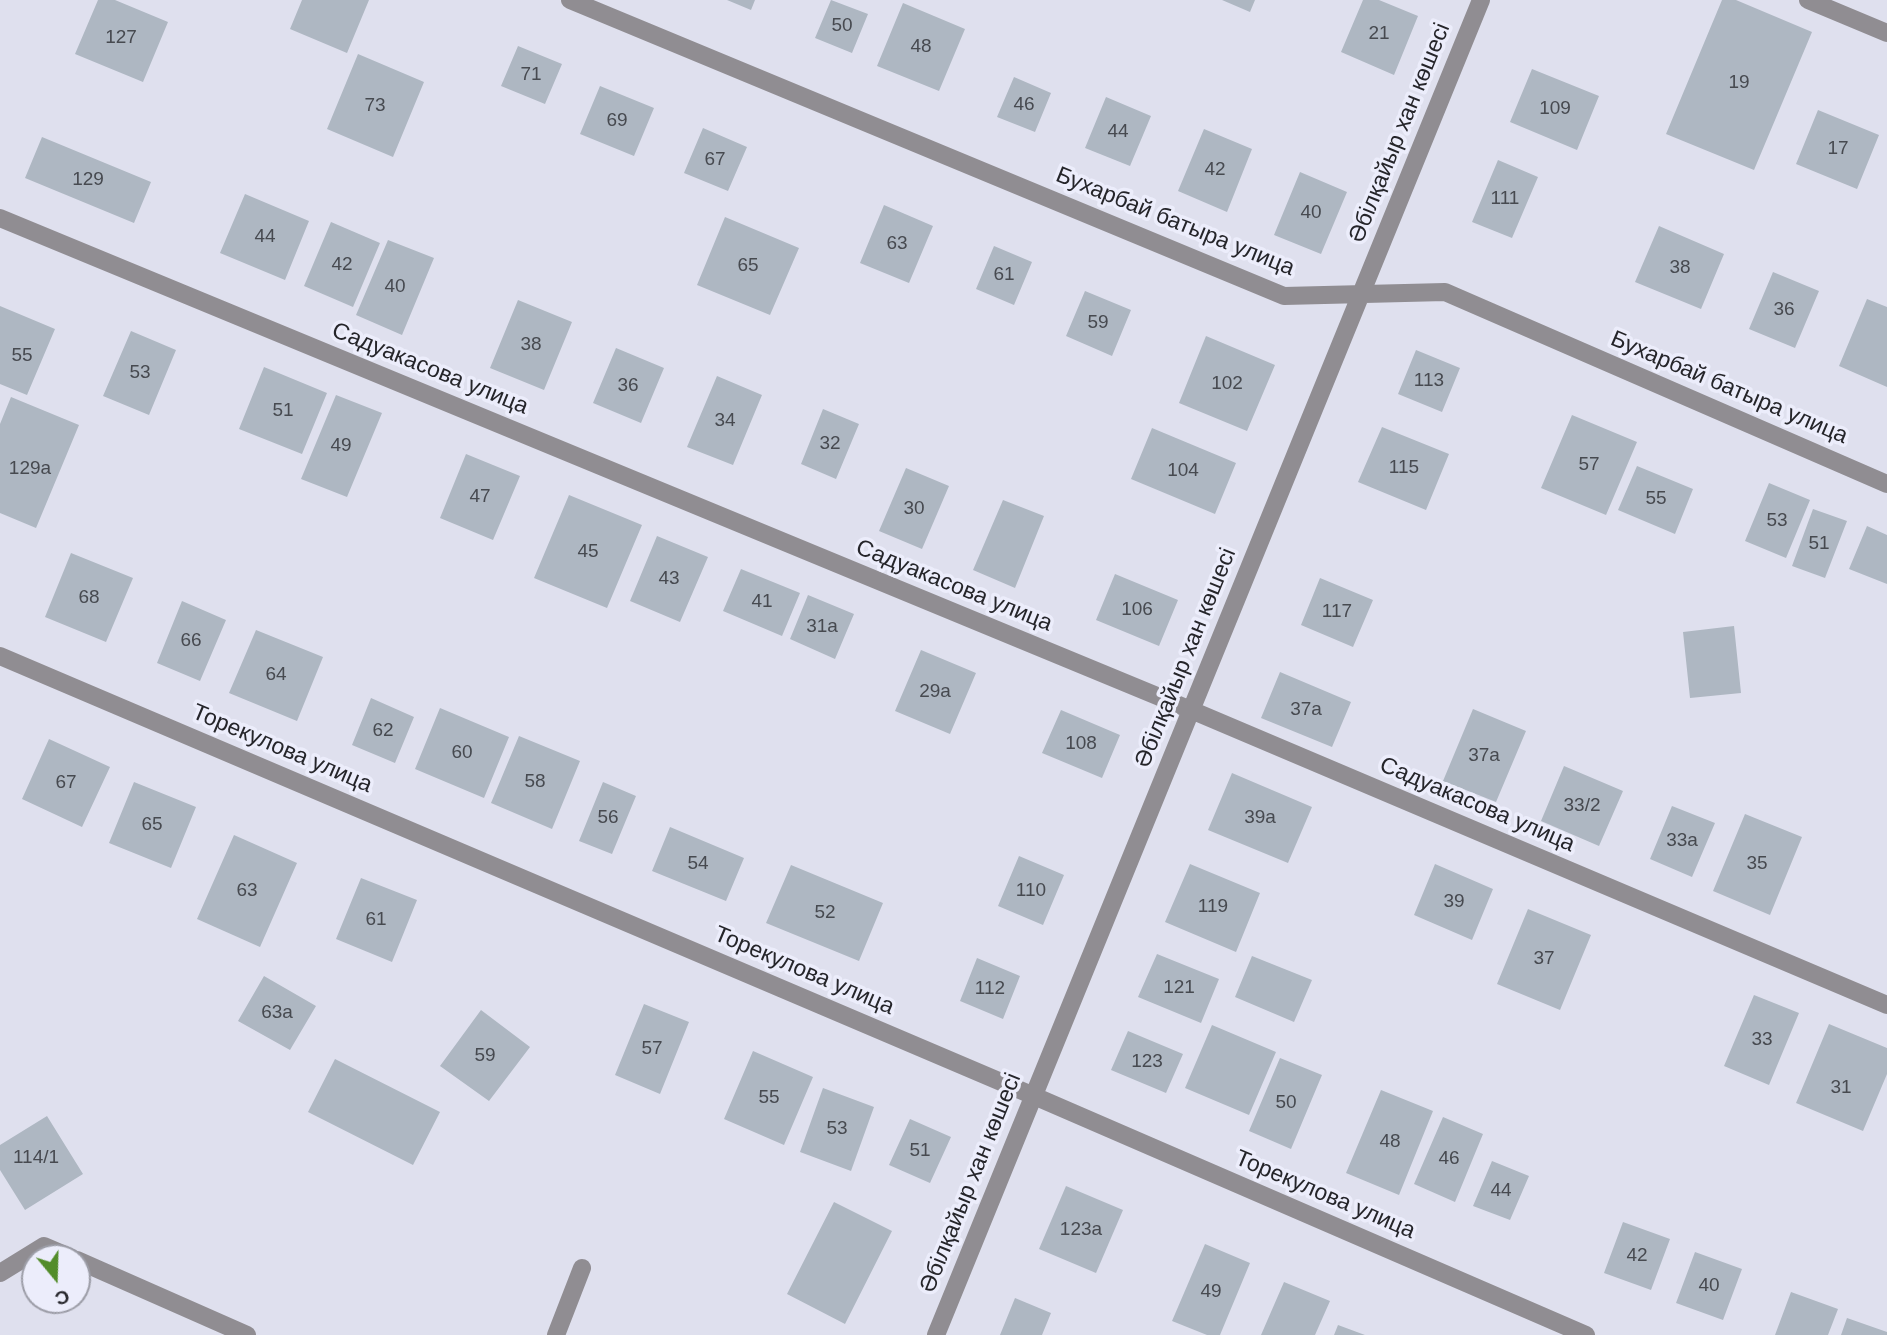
<!DOCTYPE html>
<meta charset="utf-8">
<style>
body{margin:0}
#map{position:relative;width:1887px;height:1335px;overflow:hidden;background:#dfe0ee;font-family:Helvetica,sans-serif}
canvas{display:block}
.north{position:absolute;left:21px;top:1244px;width:70px;height:70px;box-sizing:border-box;background:#ecedfb;border:2px solid #9c9da7;border-radius:50%;rotate:161deg;font-size:19px;font-weight:700;line-height:28px;text-align:center;color:#25252a}
.north::after{content:'';display:block;margin:auto;width:24px;height:32px;background:#528c29;clip-path:polygon(50% 0,100% 100%,50% 72%,0 100%)}
</style>
<div id="map">
<canvas width="1887" height="1335"></canvas>
<div class="north">С</div>
</div>
<script>
const ctx = document.querySelector('canvas').getContext('2d');
ctx.lineJoin = 'round';
function fillPath(path, color) { ctx.fillStyle = color; ctx.fill(path, 'evenodd'); }
function strokePath(path, color, width, dash) { ctx.strokeStyle = color; ctx.lineWidth = width; ctx.lineCap = dash ? 'butt' : 'round'; ctx.setLineDash(dash || []); ctx.stroke(path); }
function drawText(font, color, halo, rows, align = 'center') {
  ctx.font = font + ' Helvetica,sans-serif'; ctx.lineWidth = 7; ctx.setLineDash([]); ctx.textBaseline = 'middle'; ctx.strokeStyle = halo; ctx.fillStyle = color; for (const [text, x, y, turn = 0] of rows) {
    ctx.save(); ctx.translate(x, y); ctx.rotate((+turn || 0) * Math.PI / 180); ctx.textAlign = isNaN(turn) ? turn : align; if (halo) ctx.strokeText(text, 0, 0); ctx.fillText(text, 0, 0); ctx.restore();
  }
}
fillPath(new Path2D(`
 M98,0H115L168,22L143,82L75,54Z
 M302,0H369L347,53L290,29Z
 M727,0H755L751,10Z
 M831,0L868,14L852,53L815,38Z
 M1222,0H1255L1250,12Z
 M1363,0H1379L1418,16L1394,75L1341,52Z
 M1722,0H1736L1812,32L1754,170L1666,134Z
 M903,3L965,29L939,91L877,66Z
 M518,46L562,64L545,104L501,86Z
 M358,54L424,82L393,157L327,129Z
 M1532,69L1599,96L1577,150L1510,122Z
 M1014,77L1051,93L1035,132L997,117Z
 M600,86L654,108L634,156L580,134Z
 M1106,97L1151,116L1130,166L1085,148Z
 M1818,110L1879,135L1857,189L1796,164Z
 M703,128L747,147L728,191L684,173Z
 M1204,129L1252,149L1227,212L1178,191Z
 M42,137L151,182L134,223L25,178Z
 M1498,160L1538,177L1512,238L1472,222Z
 M1300,172L1347,192L1321,254L1274,235Z
 M245,194L309,221L285,280L220,253Z
 M884,205L933,226L909,283L860,263Z
 M725,217L799,248L770,315L697,285Z
 M331,222L380,243L353,307L304,286Z
 M1659,226L1724,254L1701,309L1635,282Z
 M388,240L434,258L402,335L356,315Z
 M994,246L1032,262L1014,305L976,289Z
 M1773,272L1819,291L1795,348L1749,329Z
 M1085,291L1131,310L1112,356L1066,336Z
 M1867,299L1887,307V387L1839,366Z
 M518,300L572,322L544,390L490,368Z
 M0,306L55,329L27,395L0,384Z
 M131,331L176,350L149,415L103,396Z
 M1206,336L1275,365L1247,431L1179,403Z
 M616,348L664,368L641,423L593,403Z
 M1416,350L1460,368L1442,412L1398,394Z
 M264,367L327,393L302,454L239,429Z
 M717,376L762,395L733,465L687,447Z
 M336,395L382,413L347,497L301,479Z
 M11,397L79,425L36,528L0,513V424Z
 M823,409L859,424L836,479L801,464Z
 M1572,415L1637,442L1606,515L1541,488Z
 M1382,427L1449,454L1426,510L1358,482Z
 M1152,428L1236,463L1215,514L1131,479Z
 M466,454L520,476L493,540L440,518Z
 M1637,466L1693,489L1675,534L1618,510Z
 M906,468L949,486L922,549L879,531Z
 M1769,483L1810,500L1786,558L1745,541Z
 M569,495L642,525L607,608L534,578Z
 M1003,500L1044,516L1015,588L973,570Z
 M1813,509L1847,521L1825,578L1792,566Z
 M1867,526L1887,535V584L1849,569Z
 M657,536L708,557L680,622L630,601Z
 M71,553L133,578L106,642L45,617Z
 M741,569L800,593L782,636L723,611Z
 M1115,574L1178,600L1159,646L1096,620Z
 M1320,578L1373,600L1353,647L1301,625Z
 M808,595L854,614L835,659L790,639Z
 M182,601L226,620L200,681L157,663Z
 M1734,626L1741,693L1690,698L1683,632Z
 M256,630L323,657L297,721L229,693Z
 M921,650L976,673L950,734L895,711Z
 M1280,672L1351,702L1332,747L1261,718Z
 M371,698L414,717L395,763L352,745Z
 M440,708L509,737L484,798L415,769Z
 M1473,709L1526,731L1496,802L1443,781Z
 M1061,710L1120,735L1102,778L1042,753Z
 M519,736L580,761L552,829L491,803Z
 M49,739L110,767L82,827L22,799Z
 M1564,766L1623,791L1599,846L1541,821Z
 M1232,773L1312,807L1288,863L1208,830Z
 M134,782L196,807L171,868L109,843Z
 M603,782L636,796L612,854L579,841Z
 M1672,806L1715,823L1692,877L1650,859Z
 M1745,814L1802,837L1770,915L1713,891Z
 M670,827L744,858L726,901L652,871Z
 M234,835L297,863L260,947L197,919Z
 M1019,856L1064,875L1043,925L998,906Z
 M1190,864L1260,893L1236,952L1165,922Z
 M1435,864L1493,889L1472,940L1414,915Z
 M791,865L883,903L859,961L766,923Z
 M361,878L417,900L392,962L336,939Z
 M1528,909L1591,935L1560,1010L1497,984Z
 M1157,954L1219,979L1201,1023L1138,997Z
 M1252,956L1312,980L1294,1022L1235,997Z
 M977,958L1020,976L1003,1019L960,1001Z
 M264,976L316,1006L290,1050L238,1021Z
 M1754,995L1799,1013L1769,1085L1724,1066Z
 M644,1004L689,1022L660,1094L615,1075Z
 M481,1010L530,1047L489,1101L440,1066Z
 M1829,1024L1887,1048V1074L1863,1131L1796,1103Z
 M1212,1025L1276,1052L1249,1115L1185,1088Z
 M1128,1031L1183,1054L1166,1093L1111,1070Z
 M753,1051L813,1077L784,1145L724,1119Z
 M1280,1058L1322,1075L1291,1149L1249,1131Z
 M335,1059L440,1112L413,1165L308,1112Z
 M823,1088L874,1107L851,1171L800,1152Z
 M1381,1090L1433,1111L1399,1195L1346,1173Z
 M47,1116L83,1174L25,1210L0,1170V1145Z
 M1443,1117L1483,1134L1455,1202L1414,1184Z
 M910,1119L951,1137L930,1183L889,1165Z
 M1492,1161L1529,1176L1510,1220L1473,1206Z
 M1066,1186L1123,1210L1096,1273L1039,1249Z
 M834,1202L892,1231L845,1324L787,1294Z
 M1623,1222L1670,1239L1651,1290L1604,1273Z
 M1205,1244L1250,1263L1220,1335H1207L1172,1321Z
 M1695,1252L1742,1269L1723,1320L1676,1303Z
 M1284,1282L1330,1301L1315,1335H1261Z
 M1791,1292L1838,1309L1828,1335H1775Z
 M1015,1298L1051,1313L1042,1335H1000Z
 M1847,1318L1887,1332V1335H1841Z
 M1338,1325L1365,1335H1334Z`), '#aeb7c2');
strokePath(new Path2D(`
 M77,1260L247,1335
 M0,1273L44,1246L72,1258
 M556,1335L582,1268`), '#908d92', 18);
strokePath(new Path2D(`
 M570,0L1284,296L1445,292L1887,484
 M1808,0L1887,33
 M0,218L1191,710L1887,1005
 M0,656L1034,1096L1586,1335
 M936,1335L1481,0`), '#908d92', 18);
drawText('19px', '#474a50', null, [
 ["50",842,26],
 ["21",1379,34],
 ["127",121,38],
 ["48",921,47],
 ["71",531,75],
 ["19",1739,83],
 ["46",1024,105],
 ["73",375,106],
 ["109",1555,109],
 ["69",617,121],
 ["44",1118,132],
 ["17",1838,149],
 ["67",715,160],
 ["42",1215,170],
 ["129",88,180],
 ["111",1505,199],
 ["40",1311,213],
 ["44",265,237],
 ["63",897,244],
 ["42",342,265],
 ["65",748,266],
 ["38",1680,268],
 ["61",1004,275],
 ["40",395,287],
 ["36",1784,310],
 ["59",1098,323],
 ["38",531,345],
 ["55",22,356],
 ["53",140,373],
 ["113",1429,381],
 ["102",1227,384],
 ["36",628,386],
 ["51",283,411],
 ["34",725,421],
 ["32",830,444],
 ["49",341,446],
 ["57",1589,465],
 ["115",1404,468],
 ["129а",30,469],
 ["104",1183,471],
 ["47",480,497],
 ["55",1656,499],
 ["30",914,509],
 ["53",1777,521],
 ["51",1819,544],
 ["45",588,552],
 ["43",669,579],
 ["68",89,598],
 ["41",762,602],
 ["106",1137,610],
 ["117",1337,612],
 ["31а",822,627],
 ["66",191,641],
 ["64",276,675],
 ["29а",935,692],
 ["37а",1306,710],
 ["62",383,731],
 ["108",1081,744],
 ["60",462,753],
 ["37а",1484,756],
 ["58",535,782],
 ["67",66,783],
 ["33/2",1582,806],
 ["56",608,818],
 ["39а",1260,818],
 ["65",152,825],
 ["33а",1682,841],
 ["54",698,864],
 ["35",1757,864],
 ["63",247,891],
 ["110",1031,891],
 ["39",1454,902],
 ["119",1213,907],
 ["52",825,913],
 ["61",376,920],
 ["37",1544,959],
 ["121",1179,988],
 ["112",990,989],
 ["63а",277,1013],
 ["33",1762,1040],
 ["57",652,1049],
 ["59",485,1056],
 ["123",1147,1062],
 ["31",1841,1088],
 ["55",769,1098],
 ["50",1286,1103],
 ["53",837,1129],
 ["48",1390,1142],
 ["51",920,1151],
 ["114/1",36,1158],
 ["46",1449,1159],
 ["44",1501,1191],
 ["123а",1081,1230],
 ["42",1637,1256],
 ["40",1709,1286],
 ["49",1211,1292]
]);
drawText('23px', '#25252a', '#ecedfb', [
 ["Әбілқайыр хан көшесі",1400,133,-68],
 ["Бухарбай батыра улица",1175,222,22],
 ["Садуакасова улица",430,369,22],
 ["Бухарбай батыра улица",1729,388,23],
 ["Садуакасова улица",954,586,22],
 ["Әбілқайыр хан көшесі",1186,658,-68],
 ["Торекулова улица",282,749,23],
 ["Садуакасова улица",1477,805,23],
 ["Торекулова улица",804,971,23],
 ["Әбілқайыр хан көшесі",971,1183,-68],
 ["Торекулова улица",1325,1195,23]
]);
</script>
